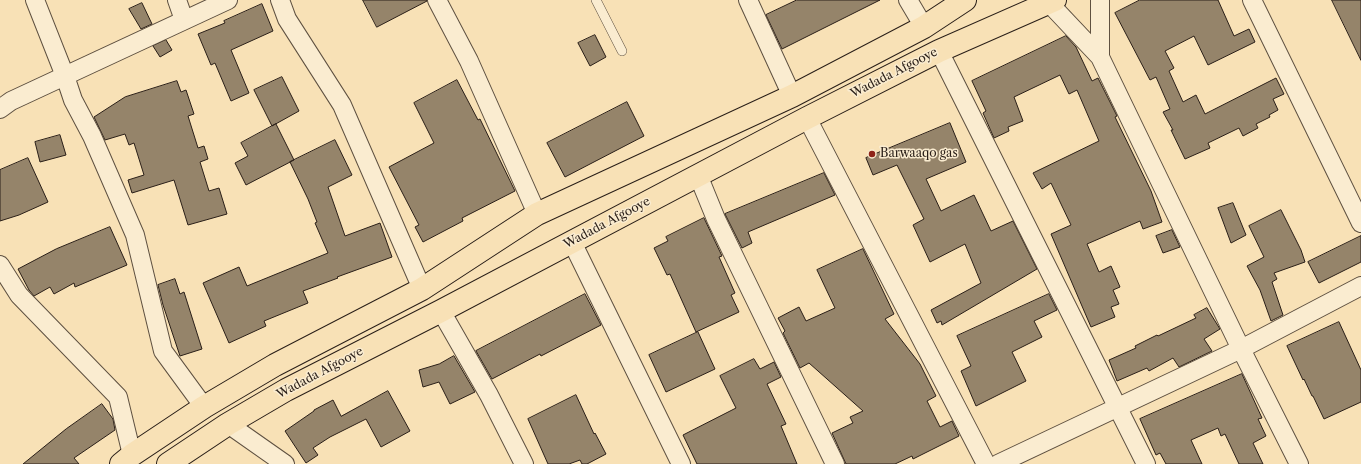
<!DOCTYPE html>
<style>
body{margin:0}
canvas{display:block;background:#f8e1b6}
</style>
<canvas width="1361" height="464"></canvas>
<script>
const ctx = document.querySelector('canvas').getContext('2d');
ctx.lineJoin = 'round';
function fillPath(path, color) { ctx.fillStyle = color; ctx.fill(path, 'evenodd'); }
function strokePath(path, color, width, dash) { ctx.strokeStyle = color; ctx.lineWidth = width; ctx.lineCap = dash ? 'butt' : 'round'; ctx.setLineDash(dash || []); ctx.stroke(path); }
function drawText(font, color, halo, rows, align = 'center') {
  ctx.font = font + ' "Libre Caslon Text",serif'; ctx.lineWidth = 3; ctx.setLineDash([]); ctx.textBaseline = 'middle'; ctx.strokeStyle = halo; ctx.fillStyle = color; for (const [text, x, y, turn = 0] of rows) {
    ctx.save(); ctx.translate(x, y); ctx.rotate((+turn || 0) * Math.PI / 180); ctx.textAlign = isNaN(turn) ? turn : align; if (halo) ctx.strokeText(text, 0, 0); ctx.fillText(text, 0, 0); ctx.restore();
  }
}
const building = new Path2D(`
 M363,0H427V1L377,27Z
 M797,0H880L782,49L766,15Z
 M1140,0H1218L1234,36L1249,29L1255,42L1208,65L1194,36L1165,51L1174,68L1169,71L1183,102L1196,95L1205,114L1276,78L1284,94L1273,99L1278,110L1269,115L1270,117L1256,124L1258,128L1243,136L1239,128L1208,143L1210,148L1185,159L1171,130H1173L1163,112L1170,109L1156,77L1150,80L1115,13Z
 M1332,0H1361V60Z
 M142,3L152,24L141,29L129,9Z
 M262,4L273,31L231,50L249,93L231,101L215,63L211,65L198,34L225,23L224,21Z
 M595,35L606,57L590,66L578,43Z
 M1066,36L1076,47L1092,81L1098,78L1117,116L1115,117L1151,191L1162,222L1143,229L1140,221L1087,244L1099,272L1111,266L1120,287L1113,290L1119,304L1111,307L1115,317L1091,327L1051,234L1071,225L1051,183L1042,189L1033,173L1099,141L1077,90L1069,94L1060,75L1014,97L1023,121L1008,127L1009,131L994,138L983,113L986,111L972,81Z
 M166,40L172,50L160,57L153,46Z
 M282,77L299,111L272,126L254,90Z
 M457,80L478,120L480,119L515,191L462,218L463,221L423,242L415,227L419,225L389,167L434,143L414,103Z
 M177,81L181,92L186,90L194,114L188,116L198,148L204,146L208,159L200,162L209,191L219,188L227,214L188,225L174,180L132,193L128,180L144,175L134,143L129,145L125,134L105,140L94,117L125,97Z
 M627,102L644,136L565,177L547,143Z
 M950,123L966,162L926,179L941,211L974,195L991,231L1013,221L1037,269L942,325L941,321L937,323L931,310L981,283L965,244L930,262L913,225L924,219L897,165L873,175L866,158Z
 M276,124L294,160L246,185L235,163L248,156L241,143Z
 M60,135L66,155L40,162L35,142Z
 M335,140L352,175L328,187L345,236L380,223L392,257L337,277L338,278L303,291L308,303L264,321L266,326L229,343L203,283L239,267L247,286L328,253L315,223L317,222L308,199L290,162Z
 M28,158L48,202L19,215L0,221V170Z
 M824,173L835,195L748,232L752,243L742,248L725,214Z
 M1233,203L1246,235L1231,243L1218,208Z
 M1281,210L1301,250L1305,262L1274,273L1277,279L1272,282L1283,315L1271,321L1260,290L1247,266L1264,257L1249,226Z
 M704,218L722,256L719,257L735,293L731,295L739,312L696,332L670,274L667,275L654,248L668,241L666,237Z
 M110,227L127,265L75,287L74,283L54,294L50,287L34,296L29,290L18,269L56,249Z
 M1172,230L1180,247L1163,253L1156,236Z
 M1361,236V262L1319,283L1308,262Z
 M863,249L894,314L885,319L920,364L936,396L927,401L940,427L952,421L959,436L913,459L912,456L895,464H846L832,433L853,423L850,417L863,411L809,363L800,368L783,333L785,331L778,318L799,307L806,321L835,308L817,270Z
 M175,279L180,294L184,292L202,349L180,356L163,305L158,285Z
 M585,294L601,325L541,356L540,354L492,379L476,351Z
 M1049,294L1057,310L1034,321L1042,337L1012,352L1026,381L976,406L961,371L971,366L957,336Z
 M1207,308L1220,329L1204,339L1212,351L1179,367L1173,358L1149,371L1147,368L1117,381L1109,360L1136,348L1135,346L1157,335L1158,336L1196,318L1194,315Z
 M1339,322L1361,370V402L1324,419L1313,396H1312L1304,379L1303,380L1287,346Z
 M698,332L715,369L666,392L649,355Z
 M454,356L475,392L450,404L439,382L423,387L419,370L439,364Z
 M754,359L760,369L774,362L781,377L767,384L786,424L781,426L797,464H697L683,435L736,408L720,376Z
 M1242,374L1262,418L1258,419L1266,436L1253,443L1263,464H1239L1225,434L1221,436L1218,428L1191,440L1202,464H1166L1160,453L1156,455L1140,419Z
 M388,391L410,431L381,447L366,419L330,437L313,448L318,455L306,463L285,431L314,411V410L333,400L341,416Z
 M576,395L594,434L595,433L606,454L587,464H582L580,460L569,464H548L528,419Z
 M102,404L113,419L115,430L74,458L79,464H23L66,429Z`);
fillPath(building, '#95846a');
strokePath(building, '#2a1f18', 1);
const lane = new Path2D(`
 M596,0L622,51`);
const street = new Path2D(`
 M35,0L65,76L73,100L92,136L135,235L163,351L204,407
 M177,0L184,20
 M280,0L287,19L342,105L422,289
 M437,0L469,61L537,214
 M748,0L792,96
 M908,0L924,27
 M1047,0L1049,3L1100,57L1241,349L1299,464
 M1100,0V57
 M1252,0L1361,223
 M939,51L1146,464
 M0,109L11,101L228,0
 M807,118L986,464
 M698,175L716,219L835,464
 M572,242L681,464
 M0,265L19,295L118,397L132,455
 M441,311L489,395L524,464
 M228,424L285,464
 M998,464L1241,349L1361,286`);
const highway = new Path2D(`
 M121,464L132,455L204,407L275,365L422,289L537,214L792,96L924,27L965,0
 M168,464L228,424L286,390L441,311L807,118L939,51L1055,0`);
strokePath(lane, '#5e5040', 10);
strokePath(street, '#5e5040', 20);
strokePath(highway, '#2a1f18', 24);
strokePath(lane, '#faecd0', 9);
strokePath(street, '#faecd0', 18);
strokePath(highway, '#f8e1b6', 22);
for (const [x, y, r, color] of [
 [872,154,4,"#8f2418"]
]) { const dot = new Path2D(); dot.arc(x, y, r, 0, 2 * Math.PI); ctx.fillStyle = color; ctx.fill(dot); strokePath(dot, '#faecd0', 1.5); }
drawText('12px', '#2a1f18', '#faecd0', [
 ["Wadada Afgooye",894,73,-27],
 ["Wadada Afgooye",607,223,-28],
 ["Wadada Afgooye",320,373,-28]
]);
drawText('12px', '#2a1f18', '#faecd0', [
 ["Barwaaqo gas",880,154]
], 'left');
</script>
